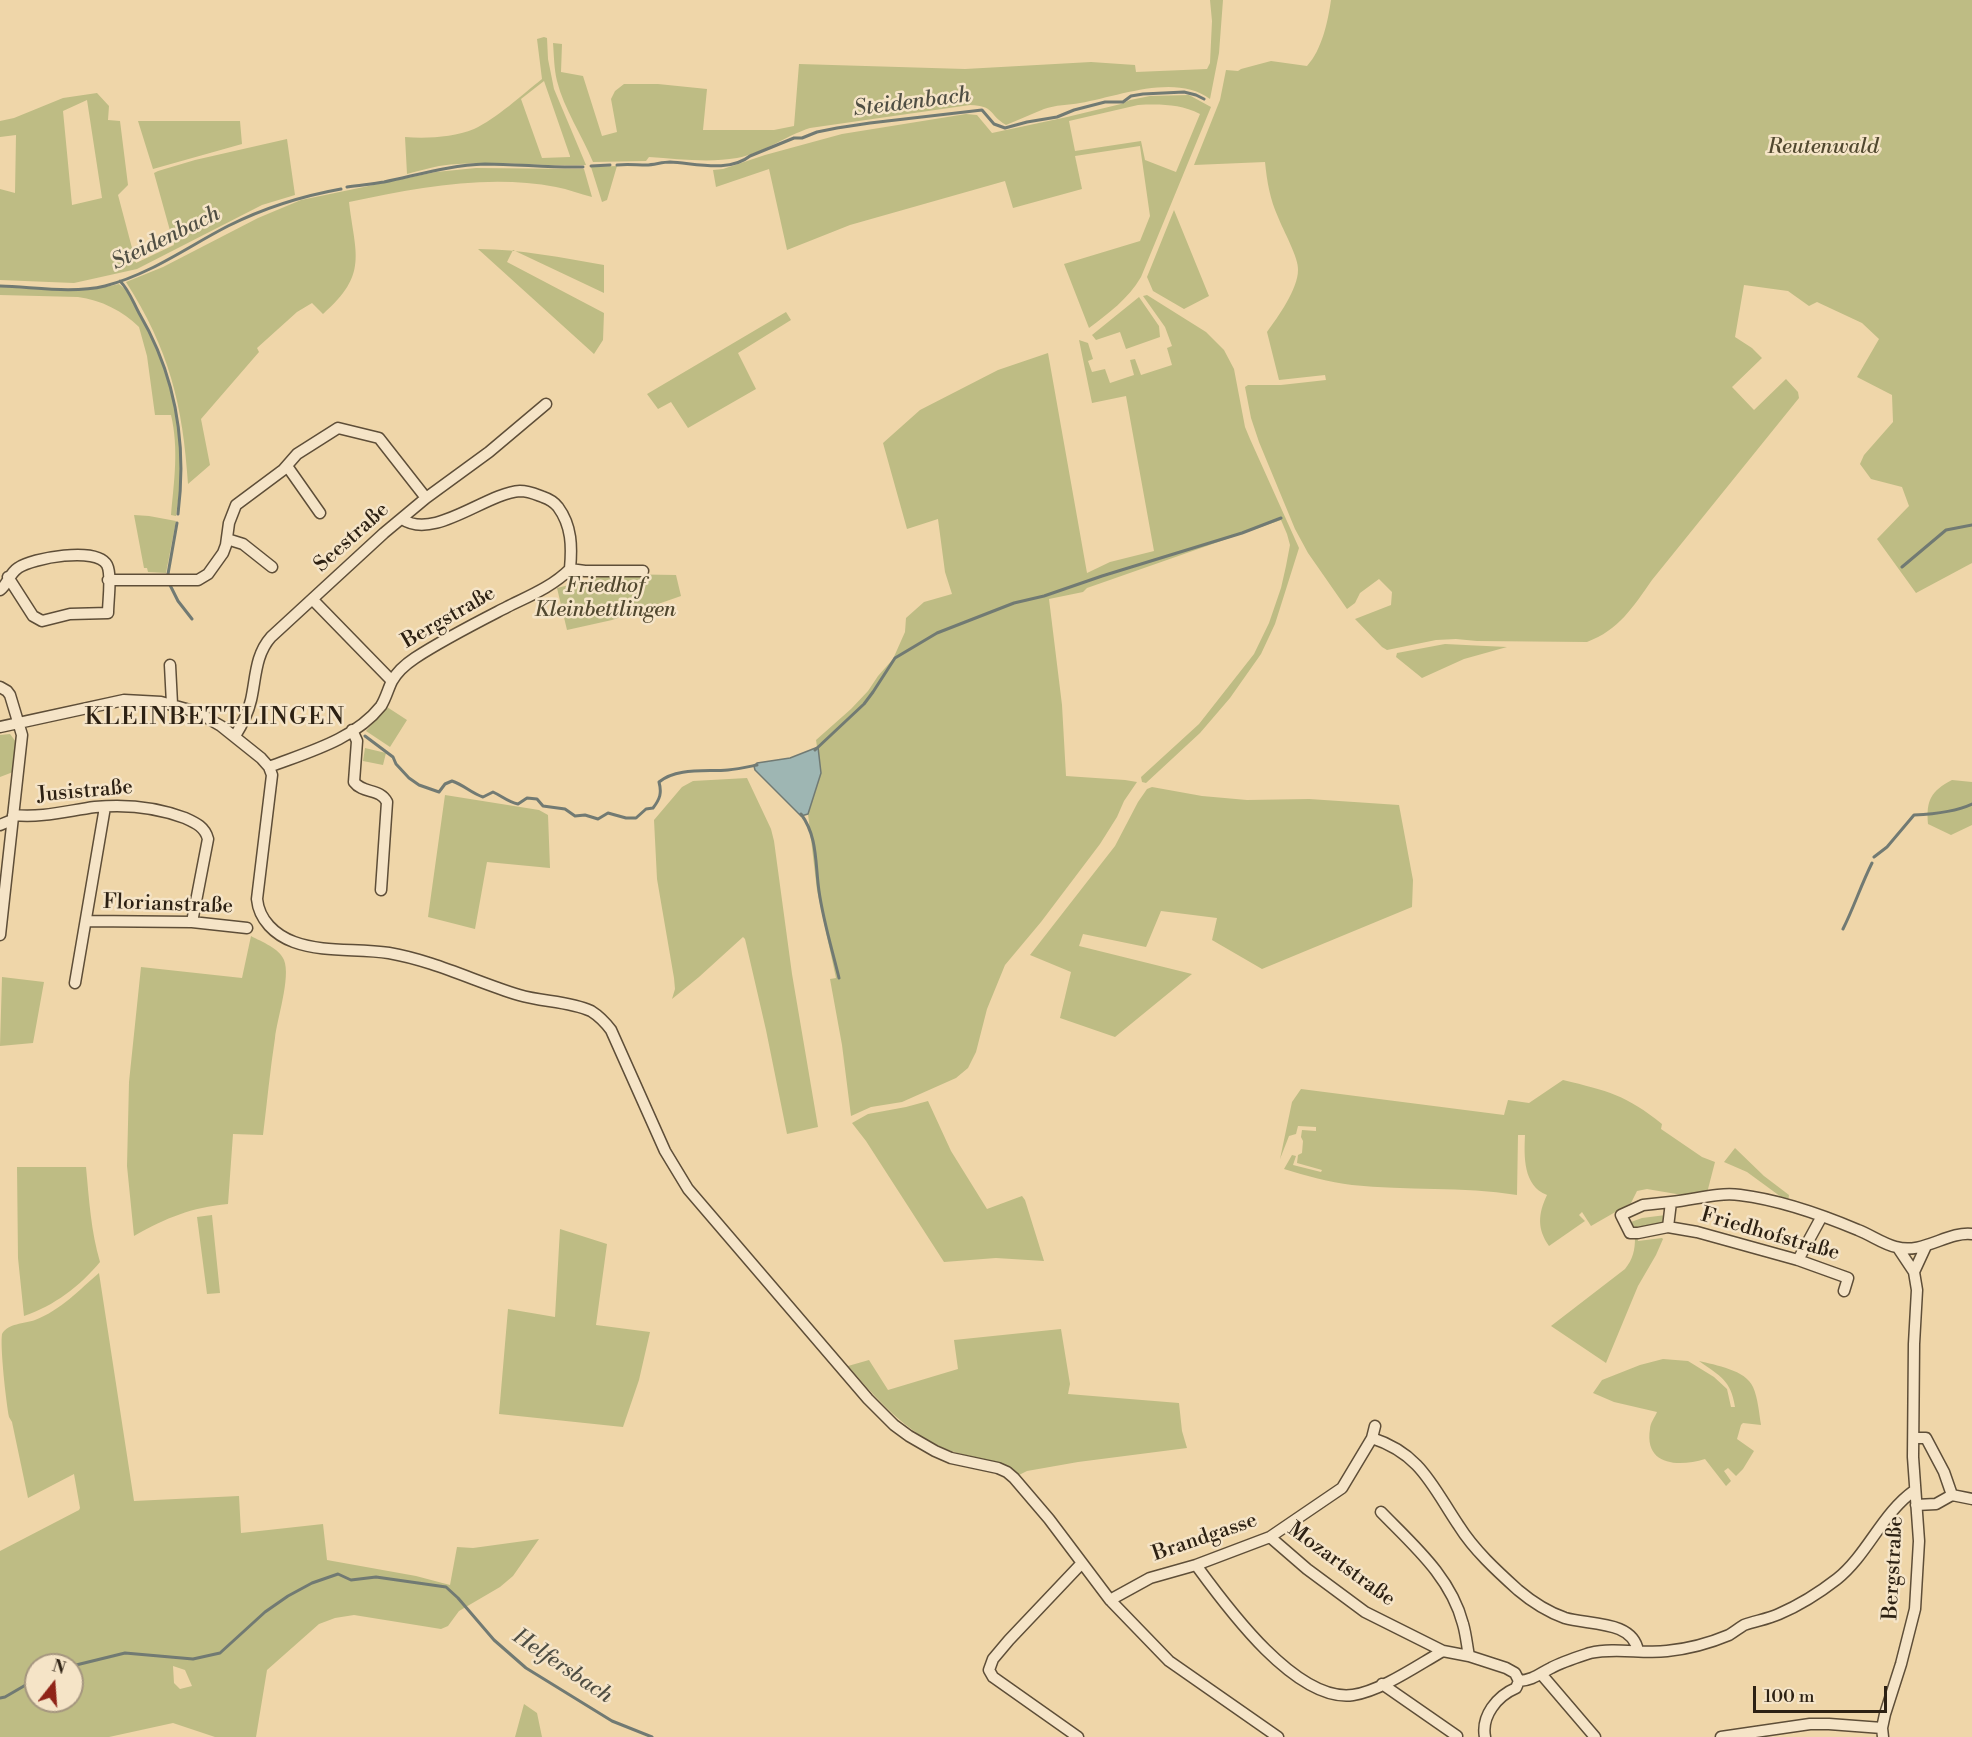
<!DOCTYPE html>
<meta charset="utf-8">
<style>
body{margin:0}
#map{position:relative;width:1972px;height:1737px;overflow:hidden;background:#efd6a9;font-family:"Libre Bodoni",serif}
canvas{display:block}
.north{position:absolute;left:24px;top:1653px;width:60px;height:60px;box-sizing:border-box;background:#f5e4c7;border:2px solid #a5967f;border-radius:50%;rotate:17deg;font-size:16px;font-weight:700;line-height:24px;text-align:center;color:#2d2113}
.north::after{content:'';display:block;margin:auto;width:21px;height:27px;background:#8f2418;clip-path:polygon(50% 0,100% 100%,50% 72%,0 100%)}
.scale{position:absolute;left:1753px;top:1686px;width:134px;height:27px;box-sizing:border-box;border:3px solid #2d2113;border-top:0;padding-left:8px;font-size:18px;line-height:21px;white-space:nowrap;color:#2d2113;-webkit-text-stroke:4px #f5e4c7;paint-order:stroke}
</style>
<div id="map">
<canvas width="1972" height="1737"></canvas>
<div class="north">N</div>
<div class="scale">100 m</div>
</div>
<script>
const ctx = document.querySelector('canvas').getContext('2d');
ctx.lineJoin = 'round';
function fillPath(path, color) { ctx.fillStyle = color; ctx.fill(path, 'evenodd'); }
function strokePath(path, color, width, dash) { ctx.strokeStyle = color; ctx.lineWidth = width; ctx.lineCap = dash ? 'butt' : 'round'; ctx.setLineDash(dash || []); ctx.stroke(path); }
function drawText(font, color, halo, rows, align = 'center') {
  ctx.font = font + ' "Libre Bodoni",serif'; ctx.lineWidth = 5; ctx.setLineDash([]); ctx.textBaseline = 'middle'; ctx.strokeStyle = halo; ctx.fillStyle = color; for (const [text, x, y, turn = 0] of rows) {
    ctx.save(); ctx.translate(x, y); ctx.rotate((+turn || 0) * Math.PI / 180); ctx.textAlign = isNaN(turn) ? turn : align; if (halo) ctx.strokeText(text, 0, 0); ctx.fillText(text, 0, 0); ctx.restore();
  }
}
fillPath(new Path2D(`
 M1210,0H1223L1219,53L1210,99C1176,73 1119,96 1080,103C1069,105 1055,105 1044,109C1031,114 1019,120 1006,125C988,114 995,106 970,105L810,128C785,136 764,153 737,158C709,163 678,159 649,157L646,161L593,162C582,135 564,109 557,81C554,68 554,56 553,43L562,44L561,72L583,76L602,136L617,132L611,99L615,91L624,84H658L707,89L703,130H774L794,126L799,64L965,69L1091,62L1135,65L1136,72L1207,69L1210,63L1212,21Z
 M1331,0H1972V563L1916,593L1877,539L1909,506L1902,487L1871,479L1860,464L1864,455L1893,422L1892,395L1857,377L1879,339L1862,323L1817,302L1809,306L1788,291L1744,285L1735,337L1752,348L1762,358L1732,387L1754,410L1786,379L1798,392L1799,398L1652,580C1633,607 1619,630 1587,642L1477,641L1456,639L1436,640L1387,650L1382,647L1355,619L1391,605L1392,592L1379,579L1360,593L1355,603L1347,609L1308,553L1295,529L1259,442L1251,418L1245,387L1248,385H1281L1326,380L1325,375L1279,380L1267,332C1278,317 1298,289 1298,270C1299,258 1283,230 1278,217C1270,199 1267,182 1265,162L1194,165L1220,100L1226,70L1238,71L1241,69L1271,61L1307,66C1322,50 1328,21 1331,0Z
 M544,37L547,38L548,59L554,89L586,165C537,167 488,159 439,166C429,168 418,171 407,174L405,137C427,139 454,137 474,129C496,119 523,94 542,79L537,39ZM544,81L570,156V157L542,158L521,99Z
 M97,93L109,106L108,120L120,121L128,185L118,195L136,263L174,245L154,173L158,171L195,160L287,139L295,195L262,205L137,269L74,283L0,280V189L15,193L16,135L0,137V121L14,118L63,98ZM87,100L102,198L72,205L63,111Z
 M1189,95L1211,107L1141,277C1128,299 1109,313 1089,328L1064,264L1140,241L1150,216L1140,146L1075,156L1082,189L1013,208L1005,181L850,225L787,250L769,169L716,187L713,170L723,169L765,155L842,134L966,114L977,115L992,133L1067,117L1121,104L1130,100L1150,96ZM1138,105C1160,104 1180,104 1200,114L1176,172L1145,160L1141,141L1075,151L1069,121Z
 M138,121H240L242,144L153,169Z
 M617,166L607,200L602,202L591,167Z
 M476,168L584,169L592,197C580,194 568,189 556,187C487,174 417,188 349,202C355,254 369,274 323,314L312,303L297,312L257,348L259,352L201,419L210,465L188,484C183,405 169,349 126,282L163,267L258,218L301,200L436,172Z
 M1174,210L1209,296L1184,309L1153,291L1147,277Z
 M478,249C521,249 562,258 604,265V293L513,250L507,262L604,313L603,340L594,354Z
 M119,284C129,291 134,304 140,314C163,354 176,400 181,446C183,469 179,493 176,516L171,515C174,481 179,449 171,415H155L147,356L139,327C123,311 101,300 78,297L0,295V287C40,289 80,294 119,284Z
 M1147,295L1206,332L1224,350L1234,369L1245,427L1250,439L1299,548L1275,624L1261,654L1230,698L1200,733L1146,783L1142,782L1141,777L1199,724L1254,654L1269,623L1281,588L1286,566L1290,545L1287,534L1281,520L1087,588L1083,592L1049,599L1062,705L1066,776L1125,780L1137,782L1124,801L1117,817L1100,844L1041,922L1005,965L987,1009L976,1052L968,1068L956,1078L902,1102L871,1107L851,1116L842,1045L830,979L836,978L817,890L808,814L821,773L816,740L851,709L868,691L878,676L893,659L905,632L906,618L924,602L952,594L945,572L938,519L907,529L883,443L920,410L998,370L1048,353L1087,573L1110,562L1154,551L1126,396L1092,403L1079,340L1088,343L1093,359L1088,361L1092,372L1105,369L1110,383L1134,375L1130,360L1135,359L1141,375L1172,365L1167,348L1172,346L1165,327L1143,296Z
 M1139,297L1159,326L1160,337L1126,349L1120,332L1096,340L1092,335Z
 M786,312L791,320L738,353L756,389L688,428L671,402L658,409L647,394Z
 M134,515L149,516L176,521L166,573L148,572L147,568H144Z
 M613,574L676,575L681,596L612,620L567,630L557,588Z
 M1445,644L1507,647L1464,659L1422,678L1396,657L1397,653Z
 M387,707L407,720L390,747L366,731Z
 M10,734L16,742L13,772L0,777V735Z
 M365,748L386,753L383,765L363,761Z
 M747,778L771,829L774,841L792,974L818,1127L787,1134L766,1030L745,939L743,937L699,977L672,999L675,989L674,978L657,879L654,820L682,787L693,781Z
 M1952,780L1972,782V825L1951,835L1928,824C1926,800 1931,791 1952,780Z
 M1152,787L1202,796L1247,800L1309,799L1399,805L1413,880L1412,907L1262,969L1212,940L1217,918L1161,911L1146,947L1083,934L1079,946L1192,974L1115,1037L1060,1018L1071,972L1030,955L1115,846L1138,802L1147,789Z
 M445,795L539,810L548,815L550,868L487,862L475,929L428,917Z
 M251,936C262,942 279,948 284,960C291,977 277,1019 275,1038C270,1070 267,1103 263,1135L233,1134L228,1204C190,1208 168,1217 134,1236L127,1166L129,1082L141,967L242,978Z
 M2,977L44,982L33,1043L0,1046Z
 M1563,1080C1608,1091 1626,1095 1662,1124L1661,1129L1702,1157L1715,1162L1707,1193L1694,1197L1647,1189L1637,1191L1631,1203L1591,1226L1582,1212L1579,1215L1585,1221L1549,1246C1537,1229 1538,1214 1547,1195C1523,1186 1524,1156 1525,1135H1518L1517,1195C1462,1186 1407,1191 1352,1185C1329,1182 1306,1176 1284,1169L1292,1155L1296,1156L1293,1165L1321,1172L1322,1170L1297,1163L1298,1155L1302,1153L1303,1141L1301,1137L1302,1130L1316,1131V1127L1298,1126L1296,1134L1289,1136L1280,1159L1292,1102L1301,1089L1504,1115L1508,1100L1529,1103Z
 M928,1101L951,1151L987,1209L1022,1196L1025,1200L1044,1261L996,1258L944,1262L866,1141L852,1123L868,1114L906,1107Z
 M1735,1148L1764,1176L1789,1195L1788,1202L1747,1172L1724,1162Z
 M17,1167H86C89,1199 91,1232 100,1262C80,1286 54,1306 24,1316L18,1258Z
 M212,1215L220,1293L207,1294L197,1217Z
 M1666,1215L1664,1223L1637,1230L1630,1225L1628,1216L1631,1222L1642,1218Z
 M560,1229L607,1244L596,1325L650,1332L639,1380L623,1427L499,1414L508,1309L555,1317Z
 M1637,1237L1638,1241L1662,1238L1663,1239L1656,1255L1638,1286L1606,1363L1551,1326L1625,1269C1633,1259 1635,1250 1635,1238Z
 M99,1273L134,1501L239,1496L241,1533L323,1524L327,1560L416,1576L450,1585L457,1547L473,1548L539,1539L513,1576L500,1587L459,1611L448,1626L441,1629L354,1615L335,1618L319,1624L267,1670L256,1737H215L173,1723L109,1737H0V1551L79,1510L80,1508L74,1474L28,1498L12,1422L9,1417C6,1401 0,1347 2,1334C8,1323 24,1324 35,1320C61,1310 79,1290 99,1273ZM36,1665H72V1701H36ZM173,1666L185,1670L192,1686L180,1689L174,1683Z
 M1061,1329L1070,1384L1068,1394L1179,1403L1182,1431L1187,1448L1078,1462L1027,1471L1019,1475C1000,1457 970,1459 946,1449C905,1432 877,1399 848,1366L869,1360L888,1390L958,1369L954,1340Z
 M1663,1359L1688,1361L1714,1377L1727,1389L1731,1407H1735C1731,1380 1720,1376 1699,1361C1715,1365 1746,1370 1753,1387C1758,1398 1759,1413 1761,1425L1743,1423L1741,1425L1737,1439L1754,1451L1743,1469L1736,1476L1728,1468L1724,1471L1731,1481L1726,1486L1705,1459C1679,1467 1644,1466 1650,1429C1650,1423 1655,1417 1657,1412L1614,1402L1593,1393L1602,1380L1640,1365Z
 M524,1704L537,1713L542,1737H515Z`), '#bebc84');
const water = new Path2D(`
 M818,747L821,773L808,814L801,816L755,770L754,766L757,763L790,758Z`);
fillPath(water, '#9eb6b3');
strokePath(water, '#717a73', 1.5);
strokePath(new Path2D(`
 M617,165C627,164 637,165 646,165C654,165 662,162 670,162C694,163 729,173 750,156L794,138H802L817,132L837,128L870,123L982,110L994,124L1005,128L1027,122L1057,117L1074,110L1105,102H1123L1131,96L1143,94L1184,92L1196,95L1204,99
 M591,166L610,165
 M347,187C360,185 372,184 384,182C418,175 450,165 485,164C518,164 550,168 583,167
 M120,281C129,290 133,302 139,313C176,376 187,443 178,514
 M0,286C34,287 72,294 105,286C151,274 187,247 228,226C264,208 302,196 341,189
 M1902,567L1946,530L1972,525
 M168,574L177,523
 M169,583L178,601L192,619
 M365,736L393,757L396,764L409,778L419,785L439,792L445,784L452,781C464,785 471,793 483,797L493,792C502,796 508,802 518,804L527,798L537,799L543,806L565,809L575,816L585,815L598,819L608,813L626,818H636L646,809L653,808C660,799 662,793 659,782C677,767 707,772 728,770C738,769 747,767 757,765
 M815,750L864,704L873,692L895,658L937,633L1014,603L1044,596L1102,576L1242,533L1281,518
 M801,814C818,837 815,864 819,891C823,920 832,949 839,978
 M1874,857L1887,847L1914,815C1933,814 1955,812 1972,804
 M1843,929C1854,907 1861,885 1872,863
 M72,1666L125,1653L193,1659L220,1653L265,1612L288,1596L312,1583L338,1574L351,1580L376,1577L446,1587L458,1598L494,1640L526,1668L612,1721L652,1737
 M0,1698L5,1697L36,1679`), '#717a73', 3);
const minor = new Path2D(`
 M287,466L320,513
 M402,519C434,541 486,493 520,491C529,491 535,494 543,497C549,499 554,502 558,507C572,526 572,547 570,569
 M227,539L243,544L272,567
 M570,569L585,571H643
 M108,580H198L208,574L223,553L226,545L229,523L236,505L283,470L297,454L338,428L379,438L426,498
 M0,590C8,584 9,574 18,568C32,558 97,546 107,565C112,575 108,601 108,613L70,614L42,621L33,616L8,577
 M313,600L392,681
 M170,665L172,704
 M0,687L7,691L10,695L22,735L0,935
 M0,727L124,700L161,702L197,712L221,726L261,758L269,767L272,775L257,899C259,920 275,935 294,942C324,953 358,948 389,953C435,961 476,982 519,995C542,1002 569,1001 591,1011C599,1016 605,1022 611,1030L665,1151L688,1189L868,1399L894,1425L909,1436L935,1451L951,1458L998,1468L1007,1472L1014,1478L1049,1519L1110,1600L1169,1661L1278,1737
 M352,730L357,741L354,782C363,794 380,788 387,802L381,890
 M235,736C242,725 248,713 251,700C256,678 255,655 271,637L384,533L426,498L489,452L546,404
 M269,767C308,752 354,740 381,706C386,698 388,689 392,681C397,672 406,664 415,658C444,639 476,623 507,607C529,596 552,587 570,569
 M13,815C42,818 66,811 95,807C126,804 156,807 185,818C196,823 205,827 208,839L192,922
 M0,825L12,820
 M87,921L192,922L247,928
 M75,983L105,807
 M1671,1202L1643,1205L1621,1215L1630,1233H1638L1668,1227L1697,1232L1798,1260L1848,1278L1844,1291
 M1668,1227L1671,1202C1694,1200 1717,1192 1740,1195C1781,1200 1820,1214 1858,1230C1871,1235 1883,1244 1896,1247C1922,1255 1948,1231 1972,1234
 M1798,1260L1822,1216
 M1914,1272L1926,1246
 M1372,1438C1421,1454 1432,1486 1459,1526C1474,1550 1497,1571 1518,1590C1531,1601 1548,1612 1565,1618C1588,1625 1633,1620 1638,1651
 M1914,1438H1926L1944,1472L1952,1495L1972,1499
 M1916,1505L1936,1504L1952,1495
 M1381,1512C1413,1545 1451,1577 1463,1624C1466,1634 1467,1646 1469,1656
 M1270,1537L1307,1569L1365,1612L1443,1651L1469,1656L1506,1668L1515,1673L1519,1681
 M1196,1565C1226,1606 1296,1703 1353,1695C1381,1691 1418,1665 1443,1651
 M1110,1600L1150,1578L1196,1565L1270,1537L1342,1488L1372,1438L1375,1426
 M1542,1675L1595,1737
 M1519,1681C1533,1680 1539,1674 1551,1668C1562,1662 1578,1657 1590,1653C1615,1647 1642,1654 1667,1651C1687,1649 1710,1643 1729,1635C1734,1632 1739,1628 1744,1625C1755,1621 1768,1619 1779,1614C1800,1605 1819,1593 1837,1579C1868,1554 1882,1513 1915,1490
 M1382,1684L1457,1736
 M1078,1737L993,1677L989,1670L993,1659L1009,1640L1082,1563
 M1485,1737C1481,1716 1497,1696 1516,1688L1519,1681
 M1721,1737L1810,1724H1829L1882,1728
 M1883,1737L1882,1728L1885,1714L1901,1664L1915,1609L1919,1541L1913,1457L1914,1344L1917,1290L1914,1272L1898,1248`);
strokePath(minor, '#5e4e38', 13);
strokePath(minor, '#f5e4c7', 10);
drawText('italic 21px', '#51482f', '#f5e4c7', [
 ["Reutenwald",1823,148],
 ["Friedhof",605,587],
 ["Kleinbettlingen",605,611]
]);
drawText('21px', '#2d2113', '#f5e4c7', [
 ["Seestraße",352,538,-42],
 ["Bergstraße",449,618,-30],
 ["Jusistraße",85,792,-5],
 ["Florianstraße",168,905,2],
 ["Friedhofstraße",1770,1235,16],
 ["Brandgasse",1205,1538,-19],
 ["Mozartstraße",1341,1565,36],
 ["Bergstraße",1894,1568,-87]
]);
drawText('italic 22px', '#4f4e43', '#f5e4c7', [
 ["Steidenbach",912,103,-7],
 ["Steidenbach",166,239,-26],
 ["Helfersbach",562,1667,34]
]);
ctx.letterSpacing = '1.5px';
drawText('24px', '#2d2113', '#f5e4c7', [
 ["KLEINBETTLINGEN",215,718]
]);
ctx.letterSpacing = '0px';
</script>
